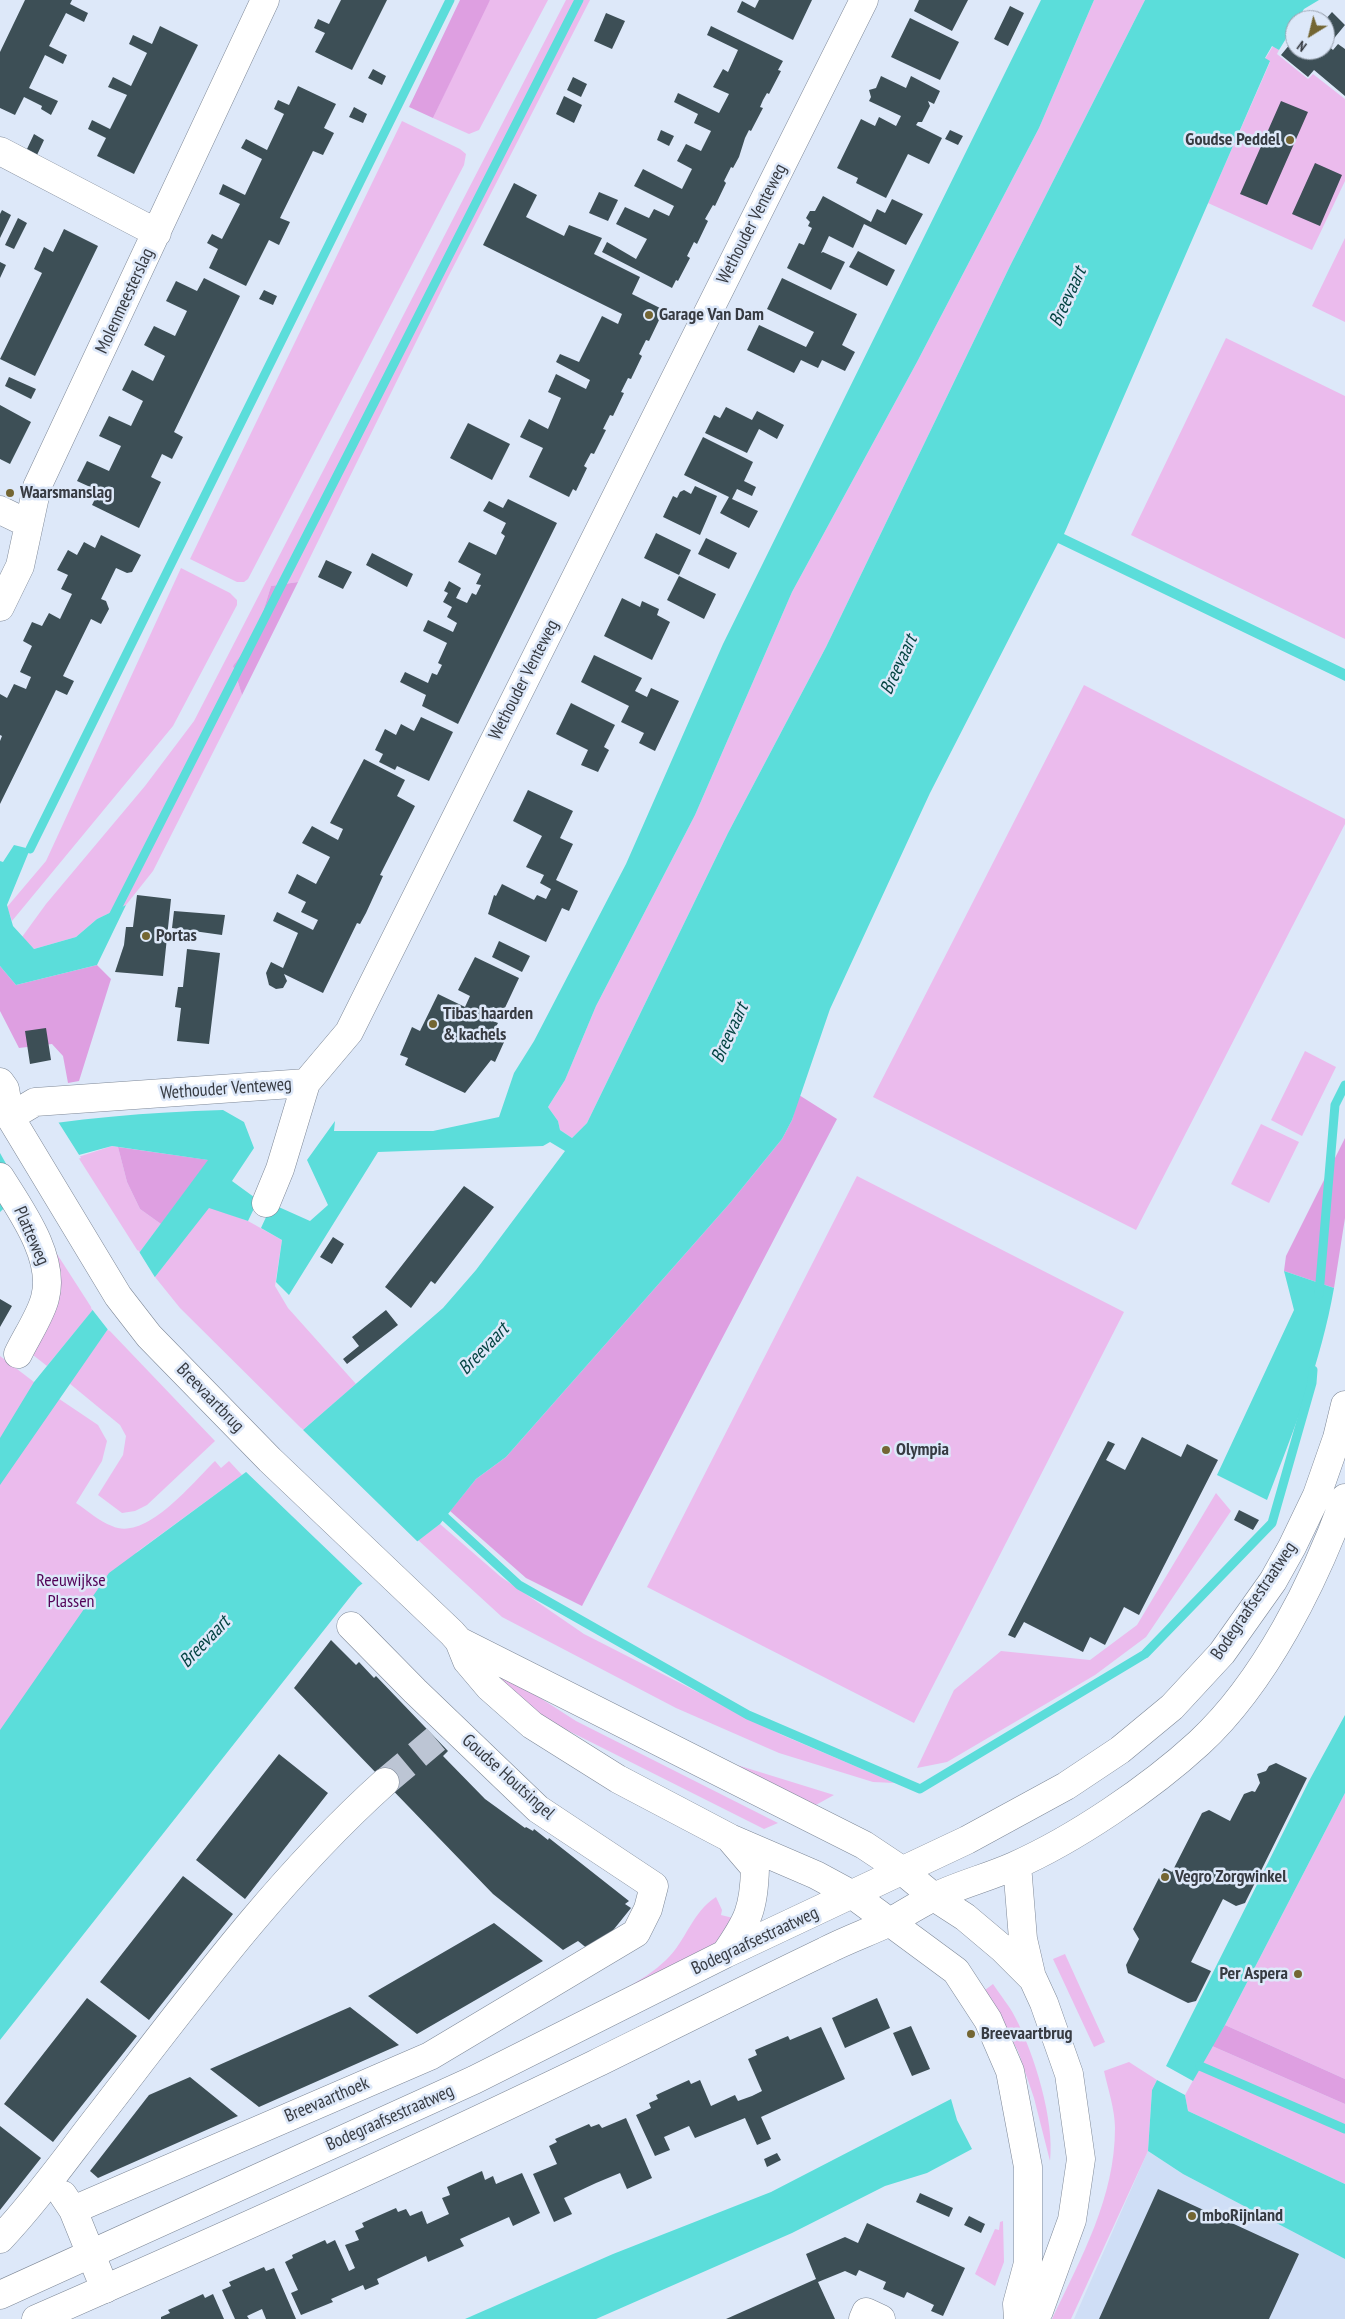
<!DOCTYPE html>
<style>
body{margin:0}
#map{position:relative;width:1345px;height:2319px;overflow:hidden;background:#dde8f9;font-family:"PT Sans Narrow",sans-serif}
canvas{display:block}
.north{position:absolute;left:1285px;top:10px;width:50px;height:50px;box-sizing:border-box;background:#dde8f9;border:1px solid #9ba3b0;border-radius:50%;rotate:216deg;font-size:14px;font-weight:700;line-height:20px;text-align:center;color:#373b42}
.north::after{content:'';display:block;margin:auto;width:18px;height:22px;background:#746633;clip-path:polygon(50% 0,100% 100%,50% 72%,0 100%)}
</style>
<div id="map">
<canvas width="1345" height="2319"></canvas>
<div class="north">N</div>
</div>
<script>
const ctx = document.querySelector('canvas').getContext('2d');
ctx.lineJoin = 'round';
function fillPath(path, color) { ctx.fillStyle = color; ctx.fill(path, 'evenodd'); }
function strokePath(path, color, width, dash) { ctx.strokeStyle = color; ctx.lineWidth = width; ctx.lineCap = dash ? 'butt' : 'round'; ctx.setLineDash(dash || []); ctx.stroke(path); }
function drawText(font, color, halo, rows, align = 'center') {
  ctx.font = font + ' "PT Sans Narrow",sans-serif'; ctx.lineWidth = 5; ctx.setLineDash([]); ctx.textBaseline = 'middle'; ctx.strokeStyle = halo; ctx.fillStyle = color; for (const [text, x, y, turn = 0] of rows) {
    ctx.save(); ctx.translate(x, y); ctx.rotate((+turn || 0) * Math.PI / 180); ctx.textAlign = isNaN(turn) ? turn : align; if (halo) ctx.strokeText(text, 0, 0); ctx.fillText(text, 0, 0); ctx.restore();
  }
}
fillPath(new Path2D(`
 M1148,2151L1183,2174L1345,2259V2319H1074Z`), '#cfdef6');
fillPath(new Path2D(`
 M490,0H548L479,130L469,134L433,118L485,6Z
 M566,0H590L446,281L298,582L271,586L256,635L233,666L242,695L153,871L126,905L97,919L76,937L34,949L22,937L46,904L145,786L194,721Z
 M1094,0H1145L1010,266L826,647L728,833L587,1123L572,1138L560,1130L558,1121L548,1107L565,1080L596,1006L695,815L792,592L917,362L1039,128Z
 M1273,46L1279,50L1277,54L1308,79L1313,74L1345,99V181L1312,250L1208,203L1270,62L1265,59Z
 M402,121L460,149L466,154L464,165L248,579L244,582H237L190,559Z
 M1345,238V322L1312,306Z
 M1226,338L1345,396V639L1131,535Z
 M181,568L230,593L237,600V605L173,726L12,921L7,907L46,861Z
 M1084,685L1345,819V824L1136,1230L873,1097Z
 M1305,1051L1336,1067L1302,1136L1271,1120Z
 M1261,1124L1299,1142L1269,1203L1231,1184Z
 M112,1146L118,1147L127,1182L140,1209L161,1224L139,1253L78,1157Z
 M857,1176L1124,1312L914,1723L647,1587Z
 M209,1207L248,1221L282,1240L275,1286L288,1308L356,1384L303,1430L180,1308L155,1277Z
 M57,1254L93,1310L47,1366L33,1355L31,1341L52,1295Z
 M108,1329L215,1441L147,1505L135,1511L122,1513L98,1495L123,1455L126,1436L120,1425L69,1383Z
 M0,1356L34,1382L98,1425L107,1441L102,1461L76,1503C88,1511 99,1521 112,1526C146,1542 193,1482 215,1461L221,1468L229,1461L242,1475L137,1552L0,1794Z
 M1216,1493L1231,1511L1146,1637L1095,1675L947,1762L917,1768L954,1690L1001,1651L1090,1660L1137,1625Z
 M440,1524L501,1577L584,1634L782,1735L895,1783L873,1782L779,1753L676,1708L502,1617L418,1540Z
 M475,1656L576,1721L778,1823L764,1829L533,1713Z
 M737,1765L834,1795L814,1806Z
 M1345,1793V2079L1225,2025Z
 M716,1897L722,1910L721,1915L733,1918L727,1931L711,1949L583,2011C610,1996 643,1982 666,1960C686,1941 692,1912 716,1897Z
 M1065,1954L1105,2042L1094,2047L1053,1959Z
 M993,1984C1000,1995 1009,2005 1015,2017C1034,2053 1055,2121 1050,2161L1034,2098L1018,2051L985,1990Z
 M1212,2046L1345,2104V2184L1188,2111L1185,2095Z
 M1129,2062L1157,2080L1152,2090L1148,2151L1071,2319H1052C1081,2258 1115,2198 1115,2128C1115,2110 1108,2089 1104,2071Z
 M1003,2221L1004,2262L995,2286L975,2274L995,2229L999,2230L1000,2222Z`), '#ebbbed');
fillPath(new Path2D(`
 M460,0H490L433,118L409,107Z
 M298,582L242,695L233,666L256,635L271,586Z
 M97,965L111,979L79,1081L68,1083L63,1056L52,1044L19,1048L0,1011V966L16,985Z
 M799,1095L837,1119L582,1606L526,1578L450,1511L476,1479L506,1457L730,1203L782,1139L792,1120Z
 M1345,1138V1218L1334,1288L1284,1271L1286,1256Z
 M118,1147L209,1160L161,1224L140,1209L127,1182Z
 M1225,2025L1345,2079V2104L1212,2046Z`), '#de9fe1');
fillPath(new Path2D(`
 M1041,0H1094L1039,128L917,362L792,592L695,815L596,1006L565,1080L548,1107L558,1121L560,1130L572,1138L587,1123L728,833L826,647L1010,266L1145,0H1319L1304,9L1297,20H1295V24L1279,50L1272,46L1265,58L1270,61L1064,534L1345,669V681L1058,543L930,793L830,1009L792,1120L782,1139L730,1203L506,1457L476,1479L440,1524L358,1587L0,2040V1730L109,1573L303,1430L443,1308L476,1270L565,1151L550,1142L543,1146L378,1152L289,1295L276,1282L282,1240L261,1228L272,1204L310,1221L328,1205L307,1160L335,1121L334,1131H433L499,1117L514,1073L534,1041L626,864L723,644Z
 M14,845L30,849L7,905L13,926L34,949L76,937L97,919L126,905L97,965L16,985L0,966V861L3,862Z
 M223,1110L244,1122L254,1148L232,1181L258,1200L248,1221L209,1208L155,1277L108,1329L0,1485V1438L34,1382L139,1253L208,1160L112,1146L53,1162L0,1212V1131C74,1119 148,1112 223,1110Z
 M1284,1271L1334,1288C1321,1362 1294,1430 1267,1500L1217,1475L1294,1310Z
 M1345,1715V1793L1225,2025L1193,2081L1166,2066L1309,1781Z
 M1157,2080L1185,2095L1188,2111L1345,2184V2259L1183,2174L1148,2151L1152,2090Z
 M951,2099L957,2120L972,2149L927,2173L885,2186L792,2233L596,2319H465L613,2254L771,2192Z`), '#5bddda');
fillPath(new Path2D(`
 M57,1120L81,1158L55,1165L23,1194L0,1153V1129Z
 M138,1250L156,1279L109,1331L91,1308Z
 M301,1428L419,1543L364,1585L244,1470Z`), '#dde8f9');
strokePath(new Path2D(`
 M30,849L450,0
 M111,920L579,0
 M1319,1294L1335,1105L1345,1085
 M445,1517L519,1585L748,1715L920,1789L1145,1654L1272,1523L1312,1383L1313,1370
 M1200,2066L1345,2129`), '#5bddda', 9);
fillPath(new Path2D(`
 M25,0H72L70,4L88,13L84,22L66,13L49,46L67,55L63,64L45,55L29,88L58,101L51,115L41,109L42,106L24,97L15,115L0,108V52Z
 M341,0H387L352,70L315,52L325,33L314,28L318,19L329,24Z
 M759,0H812L793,40L737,12L742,1L755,8Z
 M919,0H968L952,31L914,11Z
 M1010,6L1024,13L1008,46L994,39Z
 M1332,12L1345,25L1331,42L1325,37V20Z
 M606,13L625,21L612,49L594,41Z
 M910,18L959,42L940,80L891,57Z
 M160,26L198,45L134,174L97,156L106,138L88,129L92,120L110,129L127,95L108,87L113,77L131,86L147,53L129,44L133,35L152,44Z
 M711,26L783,61L778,70L781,71L769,94L767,93L763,100L760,107L763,108L751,131L749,130L745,138L739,157L733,168L731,167L724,181L726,183L715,206L713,205L705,219L708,221L697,244L694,242L687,256L690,258L678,281L676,280L672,288L602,252L607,242L636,259L647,239L616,224L625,207L649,218L654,209L669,216L674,206L634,186L643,169L682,189L692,169L677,161L686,144L701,151L711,131L694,123L698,114L674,102L678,93L719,113L729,94L713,87L723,69L728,72L738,50L707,35Z
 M1295,38V50H1325V43L1333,50L1338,44L1345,49V96L1314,70L1308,77L1281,55Z
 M373,69L386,76L382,85L368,78Z
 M881,76L906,88L911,76L940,91L934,104L928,101L930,106L922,122H918L916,125L942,138L929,164L908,154L886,198L856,183L858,178L837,168L861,119L875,126L879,117L896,126L901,116L869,101L871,97L869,90L876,88Z
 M573,77L587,84L581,97L567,90Z
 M298,86L336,104L324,128L334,133L323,155L313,151L280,218L290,222L279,245L269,240L246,286L209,268L218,249L207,243L212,234L222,239L240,204L219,194L223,184L245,195L262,159L241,148L246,139L267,150L284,114L274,109L278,100L289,105Z
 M564,96L582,105L574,123L556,114Z
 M1281,101L1308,112L1267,205L1240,194Z
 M354,107L367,114L363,123L349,117Z
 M661,130L674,136L669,146L657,140Z
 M950,130L963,136L958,145L945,139Z
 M34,134L44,140L37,155L27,149Z
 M1315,163L1342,175L1320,226L1292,214Z
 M514,183L537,195L526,217L564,236L569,225L602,238L594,254L640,277L632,294L662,309L658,317L660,318L649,341L646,340L639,354L642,356L631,379L628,378L621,392L624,393L613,416L610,415L603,429L606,430L594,454L591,453L584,466L587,468L576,491L573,489L569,497L529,477L543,448L520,437L529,419L548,429L561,398L548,392L556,374L586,389L590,380L556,362L560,354L579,362L602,316L618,324L622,314L483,245Z
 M599,192L618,200L608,221L589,213Z
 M823,196L871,222L877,209L885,213L892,199L923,214L906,245L864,224L853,248L829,236L821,253L823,252L845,262L831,290L787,268L799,243L804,245L812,228L808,226L810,222L806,218L810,211H815Z
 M2,210L11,215L0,238V214Z
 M18,218L27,223L14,249L5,245Z
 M64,229L98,246L35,376L0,359L42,273L34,269L44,247L53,252Z
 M858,251L895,270L887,286L849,267Z
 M0,262L6,265L0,278Z
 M204,278L240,296L174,432L183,437L172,459L162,454L151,477L161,482L139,528L92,505L99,491L77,481L87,461L109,471L121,446L99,436L109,416L131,426L143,401L122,390L132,370L153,381L165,356L144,345L154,326L175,336L187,311L166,301L176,281L197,291Z
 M782,278L857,314L842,345L855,352L845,371L822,360L818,368L801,360L794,373L747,350L759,325L806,347L814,332L767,309Z
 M264,290L277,296L273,305L259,299Z
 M9,377L36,389L31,399L5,386Z
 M0,405L31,422L10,464L0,459Z
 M726,407L752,420L757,411L784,425L777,439L759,429L747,453L705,433L714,415L720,418Z
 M468,423L510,444L492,480L450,458Z
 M703,437L753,462L744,481L756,487L752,496L737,489L732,499L758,511L749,528L720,513L729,497L684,475Z
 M695,486L717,496L700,535L663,517L673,496L677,498L680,492L684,490L691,494Z
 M508,499L557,523L458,724L422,706L426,695L400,682L405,672L428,683L432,673L437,675L442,665L438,663L447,643L423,631L428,620L453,632L457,623L447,617L452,607L443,602L448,593L444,591L449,581L461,588L456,598L467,603L472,593L476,595L481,585L476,584L481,574L458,562L469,542L496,555L505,536L501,533L506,523L483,511L489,501L503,508Z
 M656,533L691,550L679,575L644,558Z
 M101,535L141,555L132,572L127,573L116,568L101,599L106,601L109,609L101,624L91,619L63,676L74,681L67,695L56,690L0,804V741L2,736L0,735V694L7,698L14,684L26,689L31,677L20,672L32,646L23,641L32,622L42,626L49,613L60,619L72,594L61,589L68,575L57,570L68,550L77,555L84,542L95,548Z
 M706,538L737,553L729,569L698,554Z
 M372,553L413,574L407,587L366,565Z
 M326,560L352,572L343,589L318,577Z
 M679,576L716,594L704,619L667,600Z
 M622,598L640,607L642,601L659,609L657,615L670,622L652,660L604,636Z
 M594,655L642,678L635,691L647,697L651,688L679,701L655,751L639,743L644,733L621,722L629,706L581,682Z
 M571,703L615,725L604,747L609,750L598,772L581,765L588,750L556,734Z
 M421,717L453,732L429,781L397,766L395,770L379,762L383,754L375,750L385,729L396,735L401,724L414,731Z
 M364,759L405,780L397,796L415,806L380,875L383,876L366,913L360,924L357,923L323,993L284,974L287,981L283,988L276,989L269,985L266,973L271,962L283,968L298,933L273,921L277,912L313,930L318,920L301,912L306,902L288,893L297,874L316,884L330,857L302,843L312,826L338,840L343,829L330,823Z
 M528,790L573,811L560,838L573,844L556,880L578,891L569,911L562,908L546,942L488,914L494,895L496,896L502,884L534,900L537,895L546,899L551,889L540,883L544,875L526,867L542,836L513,821Z
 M137,895L171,899L163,976L115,972L124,945L126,927H133Z
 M174,911L225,915L222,935L172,928Z
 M499,941L530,956L522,972L492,957Z
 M187,949L220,953L209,1044L177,1041L181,1008L175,1007L178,987H183Z
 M475,957L519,978L503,1012L493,1007L488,1019L498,1023L492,1034L505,1040L495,1062L491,1060L465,1093L405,1065L408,1058L400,1055L412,1027L420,1031L438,994L465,1007L470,996L458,990Z
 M46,1028L51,1060L30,1064L25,1031Z
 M464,1186L494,1207L435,1284L431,1281L411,1308L385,1287Z
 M333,1237L344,1244L332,1264L320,1257Z
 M0,1299L12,1306L0,1327Z
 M386,1310L398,1325L347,1364L343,1359L359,1346L352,1337Z
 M1142,1437L1181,1457L1187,1444L1218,1460L1139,1615L1124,1607L1105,1645L1090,1637L1083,1652L1024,1622L1015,1638L1008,1635L1108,1441L1115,1444L1106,1460L1125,1470Z
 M1239,1510L1259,1520L1253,1530L1234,1520Z
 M331,1640L356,1665L359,1662L374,1678L376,1676L448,1751L443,1756L485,1799L525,1828L526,1827L533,1831L534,1829L548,1840L549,1838L629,1901L625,1904L631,1908L594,1954L578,1941L563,1950L493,1894L294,1688Z
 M279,1754L328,1793L245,1899L196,1860Z
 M1276,1763L1307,1778L1245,1903L1236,1906L1223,1899L1191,1962L1211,1971L1196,2001L1188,2003L1128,1973L1126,1965L1139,1939L1133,1929L1164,1868L1172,1872L1202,1813L1209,1810L1230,1821L1244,1794L1252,1791L1255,1792L1260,1783L1257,1774L1266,1771L1269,1766Z
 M183,1876L233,1914L149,2020L100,1982Z
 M494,1923L543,1961L417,2034L368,1996Z
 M87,1998L137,2036L53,2142L4,2104Z
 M877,1998L890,2028L845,2048L832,2018Z
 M350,2007L399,2045L259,2107L210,2069Z
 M911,2026L930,2069L912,2076L893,2033Z
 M821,2027L845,2079L761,2117L771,2139L757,2145L745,2118L695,2138L689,2126L664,2137L670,2150L655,2156L636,2115L651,2108L649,2103L658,2099L656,2095L689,2080L691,2084L700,2080L711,2106L735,2095L738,2101L752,2096L762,2091L748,2059L757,2055L755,2050L788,2036L790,2040Z
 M190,2077L238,2116L98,2178L90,2171L149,2095Z
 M626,2118L652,2178L627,2189L620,2173L596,2183L564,2198L572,2214L554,2222L533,2174L557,2164L549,2146L557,2142L555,2139L589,2124L591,2127L599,2124L602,2128Z
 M0,2126L41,2158L0,2210Z
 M777,2153L781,2160L767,2167L764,2159Z
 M482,2171L485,2180L493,2176L496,2184L522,2173L540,2213L513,2226L509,2217L460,2239L464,2246L428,2262L426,2256L377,2279L379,2284L365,2290L363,2285L331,2299L333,2302L301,2315L291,2293L298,2290L285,2262L293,2258L292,2255L325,2240L327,2244L335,2240L349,2271L355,2268L345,2245L359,2240L355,2231L364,2227L362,2223L396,2208L398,2212L406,2209L410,2216L422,2211L427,2224L449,2214L442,2198L450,2195L447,2187Z
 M1158,2189L1299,2254L1269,2319H1099Z
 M920,2193L953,2208L949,2217L916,2202Z
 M969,2216L985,2224L981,2233L964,2225Z
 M867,2223L965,2268L943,2316L931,2311L934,2305L907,2292L904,2298L883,2289L886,2282L859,2270L856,2276L845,2271L818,2282L835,2319H726L816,2279L806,2254L845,2237L858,2243Z
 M264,2267L266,2271L274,2268L296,2319H266L262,2309L247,2316L249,2319H235L222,2290L231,2286L229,2282Z
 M203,2294L205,2298L213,2294L224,2319H161V2317L170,2313L168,2310Z`), '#3d4f56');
strokePath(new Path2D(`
 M385,1782L436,1739`), '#bcc5d4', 28, [28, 14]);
const minor = new Path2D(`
 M0,151L157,233
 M0,510L29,524
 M0,607L20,566L37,487L265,0
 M10,1117L35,1102L306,1083
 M0,1177C20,1209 56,1258 45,1298C41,1315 26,1337 18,1354
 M266,1203L280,1169L306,1083L349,1032L864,0
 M63,2195L73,2210L105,2289
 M73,2210L430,2056L636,1933L648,1909L654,1886L538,1809L415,1691L351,1626
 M0,2239C37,2200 69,2154 102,2112C190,1998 277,1879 385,1782
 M863,2319L866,2312L881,2319`);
const major = new Path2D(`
 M0,1082L5,1089L10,1117
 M0,1108L10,1117L118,1296L149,1336L270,1460L452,1633L459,1641L467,1661L489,1687L532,1725L618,1779L730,1838L816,1875L853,1895L956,1971L988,2020L1010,2071L1028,2167V2263L1017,2304L1018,2319
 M459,1641L864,1845L900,1869L934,1897L965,1917L1003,1949L1033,1979L1044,2003L1069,2074L1081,2159L1072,2220L1039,2311L1033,2319
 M1017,1865L1023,1939L1032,1978
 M725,1954C748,1921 754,1909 755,1868L732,1841
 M0,2295L474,2080L725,1954L967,1840L1066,1786L1120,1750L1172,1707L1222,1653L1273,1581L1292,1547L1317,1495L1337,1438L1345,1405
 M36,2319C224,2237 411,2153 595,2064C672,2026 748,1988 825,1951C846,1940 869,1932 890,1922C904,1914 918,1905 932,1898C958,1885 987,1878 1014,1866C1075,1839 1150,1788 1199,1743C1265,1682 1315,1581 1345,1498`);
strokePath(minor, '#7e8897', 29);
strokePath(major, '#7e8897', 29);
strokePath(minor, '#fff', 28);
strokePath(major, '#fff', 28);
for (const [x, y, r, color] of [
 [1290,140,5,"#746633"],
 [649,315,5,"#746633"],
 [10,493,5,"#746633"],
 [146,936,5,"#746633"],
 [433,1024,5,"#746633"],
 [886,1450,5,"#746633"],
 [1165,1877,5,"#746633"],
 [1298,1974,5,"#746633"],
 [971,2034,5,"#746633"],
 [1192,2216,5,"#746633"]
]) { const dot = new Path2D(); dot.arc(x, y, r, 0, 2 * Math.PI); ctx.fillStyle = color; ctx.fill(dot); strokePath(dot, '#dde8f9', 2); }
drawText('bold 18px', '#373b42', '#dde8f9', [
 ["Goudse Peddel",1280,140,"right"],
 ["Garage Van Dam",659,315],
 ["Waarsmanslag",20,493],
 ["Portas",156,936],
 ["Tibas haarden",443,1014],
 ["& kachels",443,1035],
 ["Olympia",896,1450],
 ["Vegro Zorgwinkel",1175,1877],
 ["Per Aspera",1288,1974,"right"],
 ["Breevaartbrug",981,2034],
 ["mboRijnland",1202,2216]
], 'left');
drawText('18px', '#373b42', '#dde8f9', [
 ["Wethouder Venteweg",752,224,-63],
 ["Molenmeesterslag",125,301,-65],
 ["Wethouder Venteweg",524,680,-63],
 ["Wethouder Venteweg",226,1089,-4],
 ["Platteweg",31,1236,66],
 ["Breevaartbrug",210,1398,46],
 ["Bodegraafsestraatweg",1254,1601,-56],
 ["Goudse Houtsingel",508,1777,42],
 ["Bodegraafsestraatweg",755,1941,-25],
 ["Breevaarthoek",327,2100,-23],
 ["Bodegraafsestraatweg",390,2118,-24]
]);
drawText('18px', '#520257', '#dde8f9', [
 ["Reeuwijkse",71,1581],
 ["Plassen",71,1602]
]);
drawText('italic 19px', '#044342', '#dde8f9', [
 ["Breevaart",1068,297,-65],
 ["Breevaart",899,665,-65],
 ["Breevaart",730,1033,-65],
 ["Breevaart",484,1349,-46],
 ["Breevaart",205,1642,-46]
]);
</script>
